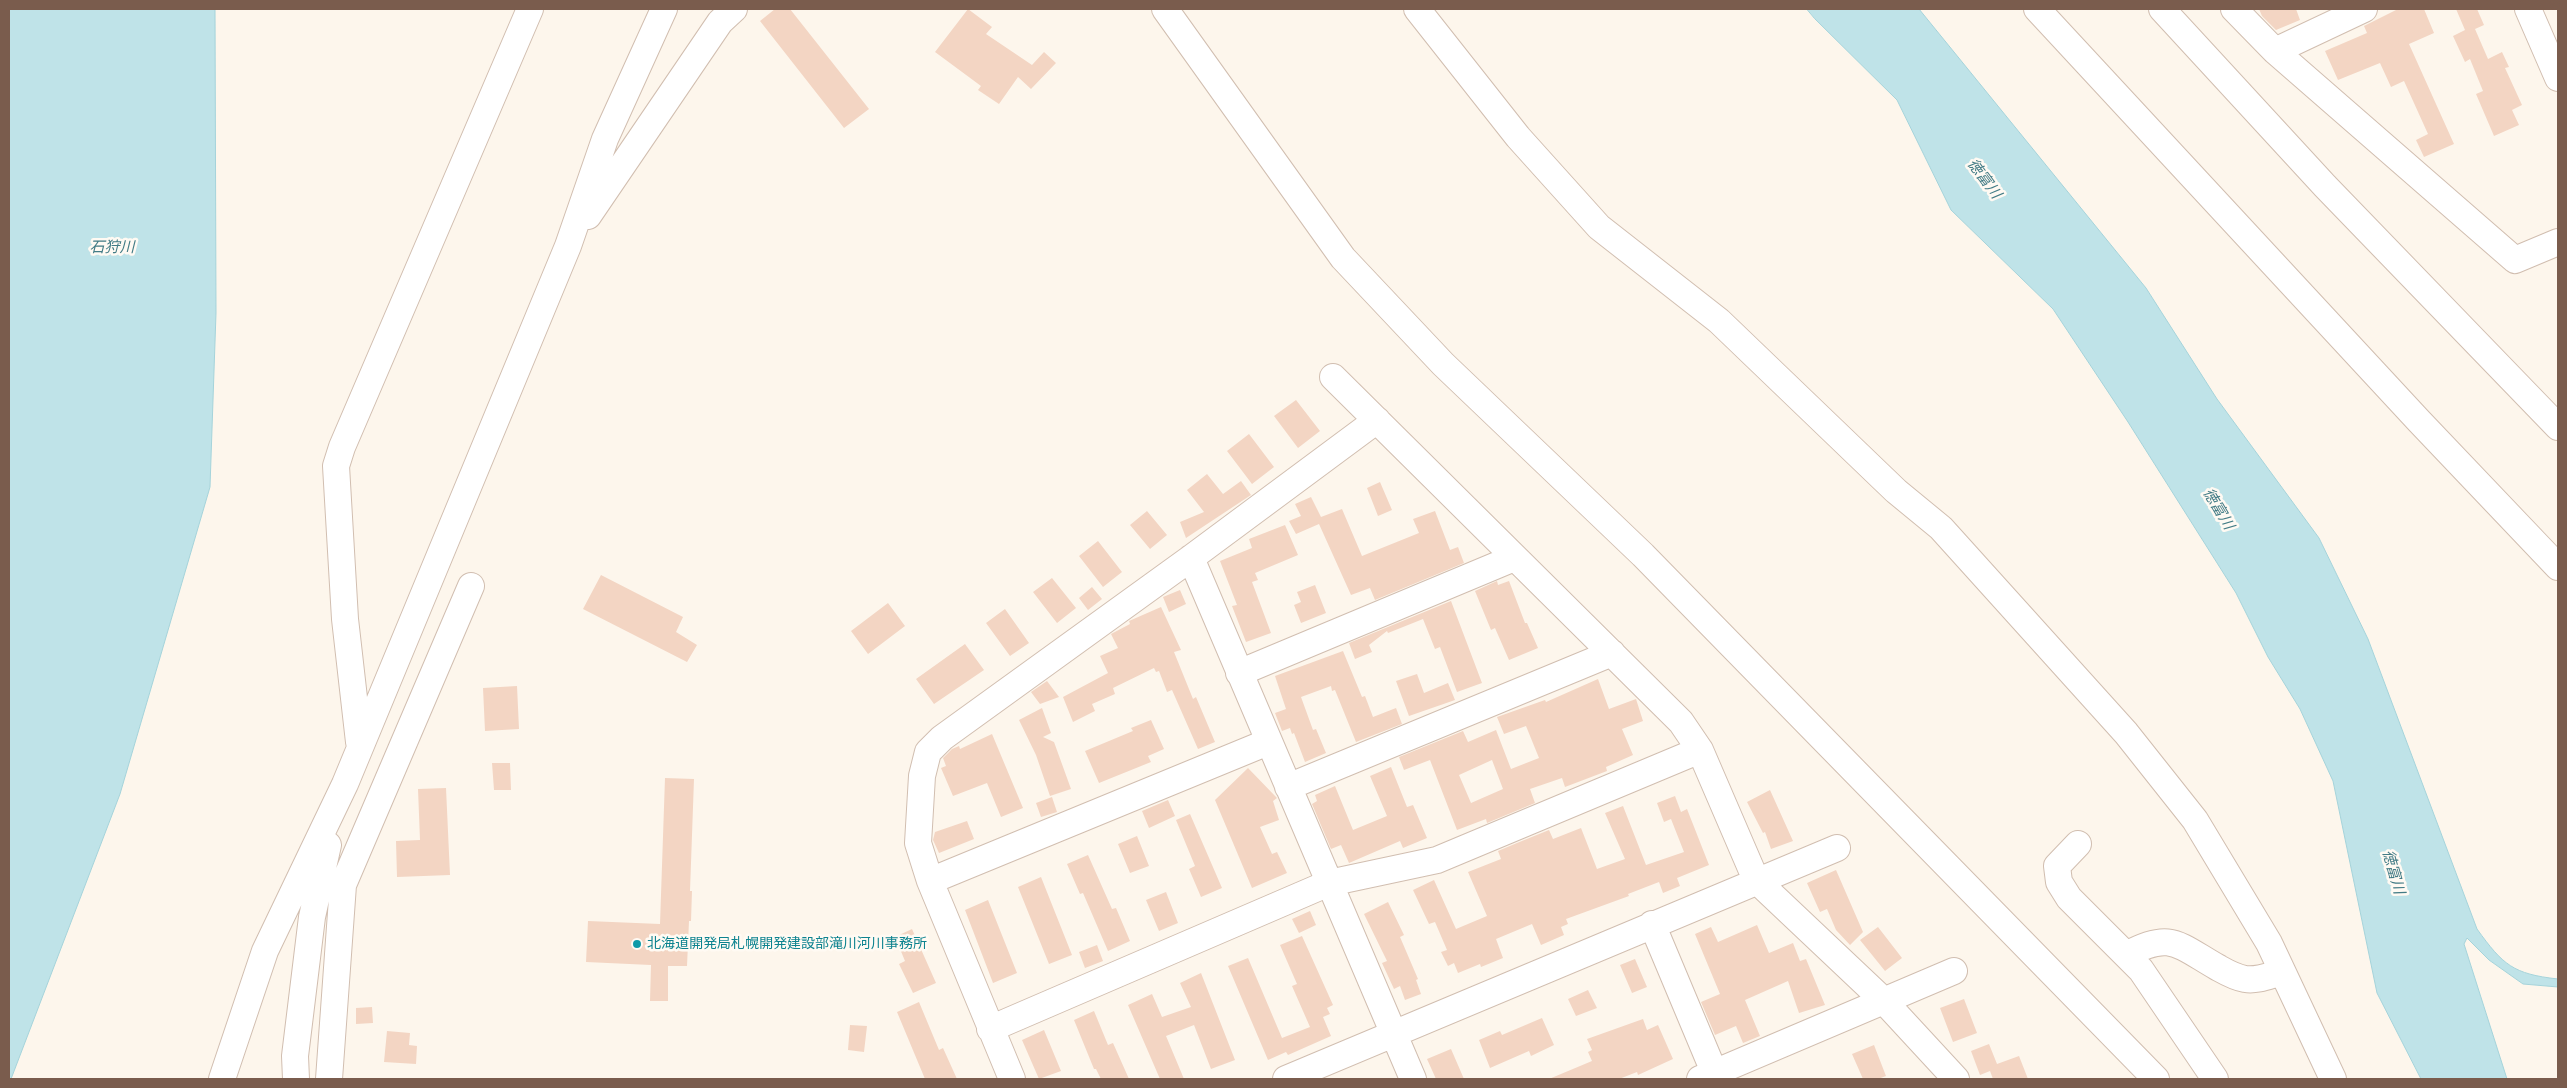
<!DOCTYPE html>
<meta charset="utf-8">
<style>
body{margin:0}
#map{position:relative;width:2567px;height:1088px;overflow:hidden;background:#fdf6ec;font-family:"PT Sans",sans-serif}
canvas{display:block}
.frame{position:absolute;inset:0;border:10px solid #7a5c4d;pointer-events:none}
</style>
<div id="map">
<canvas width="2567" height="1088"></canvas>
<div class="frame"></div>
</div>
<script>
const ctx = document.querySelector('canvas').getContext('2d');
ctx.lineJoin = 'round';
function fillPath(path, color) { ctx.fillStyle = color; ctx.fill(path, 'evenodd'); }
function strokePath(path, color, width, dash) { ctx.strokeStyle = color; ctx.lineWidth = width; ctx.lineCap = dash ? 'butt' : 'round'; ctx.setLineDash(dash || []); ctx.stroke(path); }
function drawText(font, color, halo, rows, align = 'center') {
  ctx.font = font + ' "PT Sans","Noto Sans JP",sans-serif'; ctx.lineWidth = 5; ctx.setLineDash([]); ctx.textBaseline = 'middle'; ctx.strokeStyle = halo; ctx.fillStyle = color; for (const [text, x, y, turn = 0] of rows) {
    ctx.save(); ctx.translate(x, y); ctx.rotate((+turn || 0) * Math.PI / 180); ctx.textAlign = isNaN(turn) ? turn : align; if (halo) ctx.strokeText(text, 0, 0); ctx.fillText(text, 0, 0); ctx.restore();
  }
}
const water = new Path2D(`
 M9,9H215L216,313L210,487L120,794L11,1079H9Z
 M1807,9H1919L2146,288L2217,399L2319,538L2368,639L2477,929C2503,965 2513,974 2558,979V987L2523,984L2489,960L2467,938L2464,944L2507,1079H2421L2377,993L2333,781L2300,709L2268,657L2236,593L2128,422L2053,309L1951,210L1897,100L1815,19Z`);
fillPath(water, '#bfe3e8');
strokePath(water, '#a5d3da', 1);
fillPath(new Path2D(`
 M775,9H790L869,109L844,128L760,21Z
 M968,9L992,27L986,34L1032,65L1044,52L1056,63L1031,89L1018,77L999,104L978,90L981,86L935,52Z
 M2259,9H2296L2300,20L2276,30L2262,16Z
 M2398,9H2424L2434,33L2409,44L2454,144L2424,157L2416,140L2428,134L2404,81L2391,87L2380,63L2338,80L2325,51L2367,33L2364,26Z
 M2456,9H2477L2484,25L2475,29L2488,59L2502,52L2509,67L2505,68L2522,105L2512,110L2519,125L2494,136L2476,94L2483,91L2470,59L2465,62L2453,36L2465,30Z
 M1296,400L1320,431L1298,448L1274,416Z
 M1249,434L1274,467L1252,484L1227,451Z
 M1207,474L1223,494L1241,481L1251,495L1186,538L1180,522L1204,512L1187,490Z
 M1380,482L1392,510L1378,516L1367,488Z
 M1311,497L1321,517L1342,509L1362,556L1419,533L1413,519L1435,511L1450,550L1458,547L1464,563L1375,600L1370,588L1351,595L1319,524L1296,534L1289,521L1301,516L1295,504Z
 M1147,511L1167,535L1150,549L1130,525Z
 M1285,525L1298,555L1255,573L1258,580L1252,582L1271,633L1246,642L1232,606L1237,605L1220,561L1252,548L1249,539Z
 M1098,541L1122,572L1103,587L1079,556Z
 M601,575L683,617L676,632L697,645L687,662L583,609Z
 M1052,578L1076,608L1057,623L1033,592Z
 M1497,581L1498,585L1509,581L1525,623H1527L1538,648L1509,660L1495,628L1491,630L1475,591Z
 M1315,585L1326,613L1301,623L1294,605L1301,602L1297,592Z
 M1092,587L1102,599L1088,610L1079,598Z
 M1180,590L1186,604L1169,612L1163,597Z
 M1451,601L1482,683L1457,692L1440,647L1435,649L1423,619L1388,633L1387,631L1369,645L1372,652L1355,659L1349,643Z
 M888,603L905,626L868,654L851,631Z
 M1161,607L1181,650L1174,652L1193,699L1196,697L1215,742L1198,749L1172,690L1167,692L1159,671L1156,672L1154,668L1113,688L1115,694L1092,704L1095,711L1073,722L1063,697L1108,673L1100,656L1118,648L1111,634L1130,624L1129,621Z
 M1005,609L1029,643L1010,656L986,623Z
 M965,644L984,670L934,704L916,679Z
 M1343,651L1362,697L1365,696L1373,717L1396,708L1402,724L1356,742L1335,690L1332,691L1331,686L1301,697L1313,730L1316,729L1326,753L1305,762L1294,733L1292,734L1290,728L1282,731L1275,713L1286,709L1275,676Z
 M1417,674L1424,693L1448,683L1455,700L1409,716L1396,681Z
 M1598,679L1609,709L1636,699L1643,721L1622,729L1633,755L1606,767L1607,771L1565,787L1562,778L1530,789L1535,803L1487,823L1486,819L1457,830L1430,760L1404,770L1399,757L1463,731L1468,742L1496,730L1511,769L1539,758L1526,726L1504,734L1497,717L1545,700L1546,702ZM1492,760L1503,789L1471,803L1459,775Z
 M1047,681L1059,697L1040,704L1031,692Z
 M517,686L519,729L485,731L483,688Z
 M1042,708L1051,733L1043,737L1054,742L1071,789L1050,796L1036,755L1019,720Z
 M1151,720L1164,749L1148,756L1151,762L1099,783L1085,751L1133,731L1131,728Z
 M992,734L1023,808L1001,817L987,783L953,796L941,768L946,766L943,758L952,749L959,746L960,749Z
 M492,763H510L511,790H494Z
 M1391,767L1407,807L1413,805L1427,838L1403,848L1400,841L1349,863L1341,845L1331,849L1312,804L1317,801L1315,795L1335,786L1353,830L1387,816L1370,776Z
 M1248,768L1277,798L1273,801L1279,820L1260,827L1272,854L1277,852L1287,873L1252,888L1215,800Z
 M665,778L694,779L690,891H692L691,921H689L687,966H668V1001H650L651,965L586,962L588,921L660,924Z
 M446,788L450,875L397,877L396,841L420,840L418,789Z
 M1770,790L1793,841L1771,849L1765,832L1763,833L1747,802Z
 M1675,796L1681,812L1687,809L1709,865L1677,878L1680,886L1663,893L1659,882L1628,894L1629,896L1566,919L1568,924L1561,927L1564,935L1541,945L1532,924L1496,939L1503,958L1481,967L1480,964L1458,973L1454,963L1448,966L1441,952L1447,950L1435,922L1429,924L1413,890L1434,880L1456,929L1487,916L1468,872L1501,859L1498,851L1517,843L1549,830L1553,839L1581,828L1597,869L1625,859L1605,813L1623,806L1646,865L1684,852L1671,819L1664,822L1657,803Z
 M1052,797L1057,812L1041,817L1036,803Z
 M1168,800L1175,816L1149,828L1142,811Z
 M1190,814L1222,888L1201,897L1189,869L1195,866L1176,820Z
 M967,821L974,839L939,853L933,840L935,832Z
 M1137,836L1149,866L1130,873L1118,844Z
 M1088,855L1112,909L1116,908L1130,941L1108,951L1083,893L1080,894L1067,864Z
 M1836,870L1863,932L1850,945L1836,930L1827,909L1820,912L1807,883Z
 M1041,877L1072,955L1049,964L1018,887Z
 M1166,892L1178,923L1159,931L1146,900Z
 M988,900L1017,973L993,983L965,910Z
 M1388,902L1404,935L1400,937L1418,979L1416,980L1421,994L1405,1000L1400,986L1394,989L1382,963L1387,961L1364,914Z
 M1310,911L1316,925L1299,933L1292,919Z
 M1757,925L1769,953L1793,943L1800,961L1806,959L1825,1005L1799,1013L1788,981L1745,1000L1760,1036L1743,1043L1736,1026L1715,1035L1701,1002L1720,994L1695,934L1711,927L1718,942Z
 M1878,927L1902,958L1885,971L1860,940Z
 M912,929L936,983L913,993L899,964L905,961L895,937Z
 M1302,936L1333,1005L1327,1008L1330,1014L1323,1017L1331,1036L1288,1055L1286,1052L1268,1060L1228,966L1248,958L1282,1038L1310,1027L1292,986L1297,984L1280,945Z
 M1097,945L1103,961L1085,968L1079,952Z
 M1635,959L1647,987L1632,993L1620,965Z
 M1201,973L1235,1060L1211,1069L1194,1025L1166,1036L1184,1079H1160L1128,1005L1152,994L1162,1017L1191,1007L1180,983Z
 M1588,990L1597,1008L1576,1016L1568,999Z
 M1964,999L1977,1033L1953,1042L1940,1008Z
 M919,1002L939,1050L943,1048L957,1079H925L897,1012Z
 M372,1007L373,1023L356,1024V1008Z
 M1094,1011L1108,1045L1113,1043L1129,1079H1101L1096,1069H1094L1074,1020Z
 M1542,1018L1554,1045L1531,1056L1529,1051L1490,1068L1479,1040L1500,1031L1502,1035Z
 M1643,1019L1647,1030L1658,1025L1673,1059L1638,1075L1637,1072L1619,1079H1549L1592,1061L1588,1052L1592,1050L1587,1039Z
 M850,1025L867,1026L864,1052L848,1050Z
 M1044,1030L1061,1071L1039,1079L1022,1040Z
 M387,1031L410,1033L409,1045L417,1046L416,1064L384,1062Z
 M1989,1044L1997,1064L2019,1056L2028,1079H1993L1990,1071L1980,1075L1971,1051Z
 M1874,1045L1886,1076L1878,1079H1863L1852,1054Z
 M1451,1049L1464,1079H1436L1427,1059Z`), '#f3d5c3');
const minor = new Path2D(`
 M1165,9L1343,258L1443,364L1643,555L2156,1079
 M1417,9L1518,137L1599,227L1719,321L1896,491L1941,528L2126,733L2195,820L2269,943L2333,1079
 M2037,9L2419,421L2558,567
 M2162,9L2325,186L2558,427
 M2234,9L2275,51L2515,260L2558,242
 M2528,9L2558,78
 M2275,51L2364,9
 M588,216L720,22L734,9
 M1333,377L1681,722L1700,750L1756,880L1883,1000L1956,1079
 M1191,558L1413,1079
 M1239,673L1514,558
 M359,742L345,619L336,466L342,447L530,9
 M1288,787L1612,653
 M2078,844L2057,866L2059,882L2069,898L2141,970L2215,1079
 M930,881L1268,742
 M1652,924L1717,1079
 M2126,955C2170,931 2177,944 2217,967C2226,972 2234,977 2245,979C2258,981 2270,975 2282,972
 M990,1029L1329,883L1437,860L1700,750
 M222,1079L265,951L345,784L568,246L605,139L664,9
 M296,1079L295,1056L312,917L328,845
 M329,1079L343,885L471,586
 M1012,1079L930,881L918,843L922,776L928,752L942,738L1191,558L1377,420
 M1286,1079L1837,848
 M1700,1079L1954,971`);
strokePath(minor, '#d1beb0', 28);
strokePath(minor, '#fff', 26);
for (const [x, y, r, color] of [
 [637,944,5,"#0f9aa8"]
]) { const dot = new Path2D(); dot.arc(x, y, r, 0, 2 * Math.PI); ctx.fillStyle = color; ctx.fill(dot); strokePath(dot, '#fffaf3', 2); }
drawText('14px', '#0d838f', '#fffaf3', [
 ["北海道開発局札幌開発建設部滝川河川事務所",647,944]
], 'left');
drawText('italic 15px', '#437c86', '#fffaf3', [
 ["徳富川",1984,179,53],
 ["石狩川",112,248],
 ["徳富川",2218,509,59],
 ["徳富川",2393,872,74]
]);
</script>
